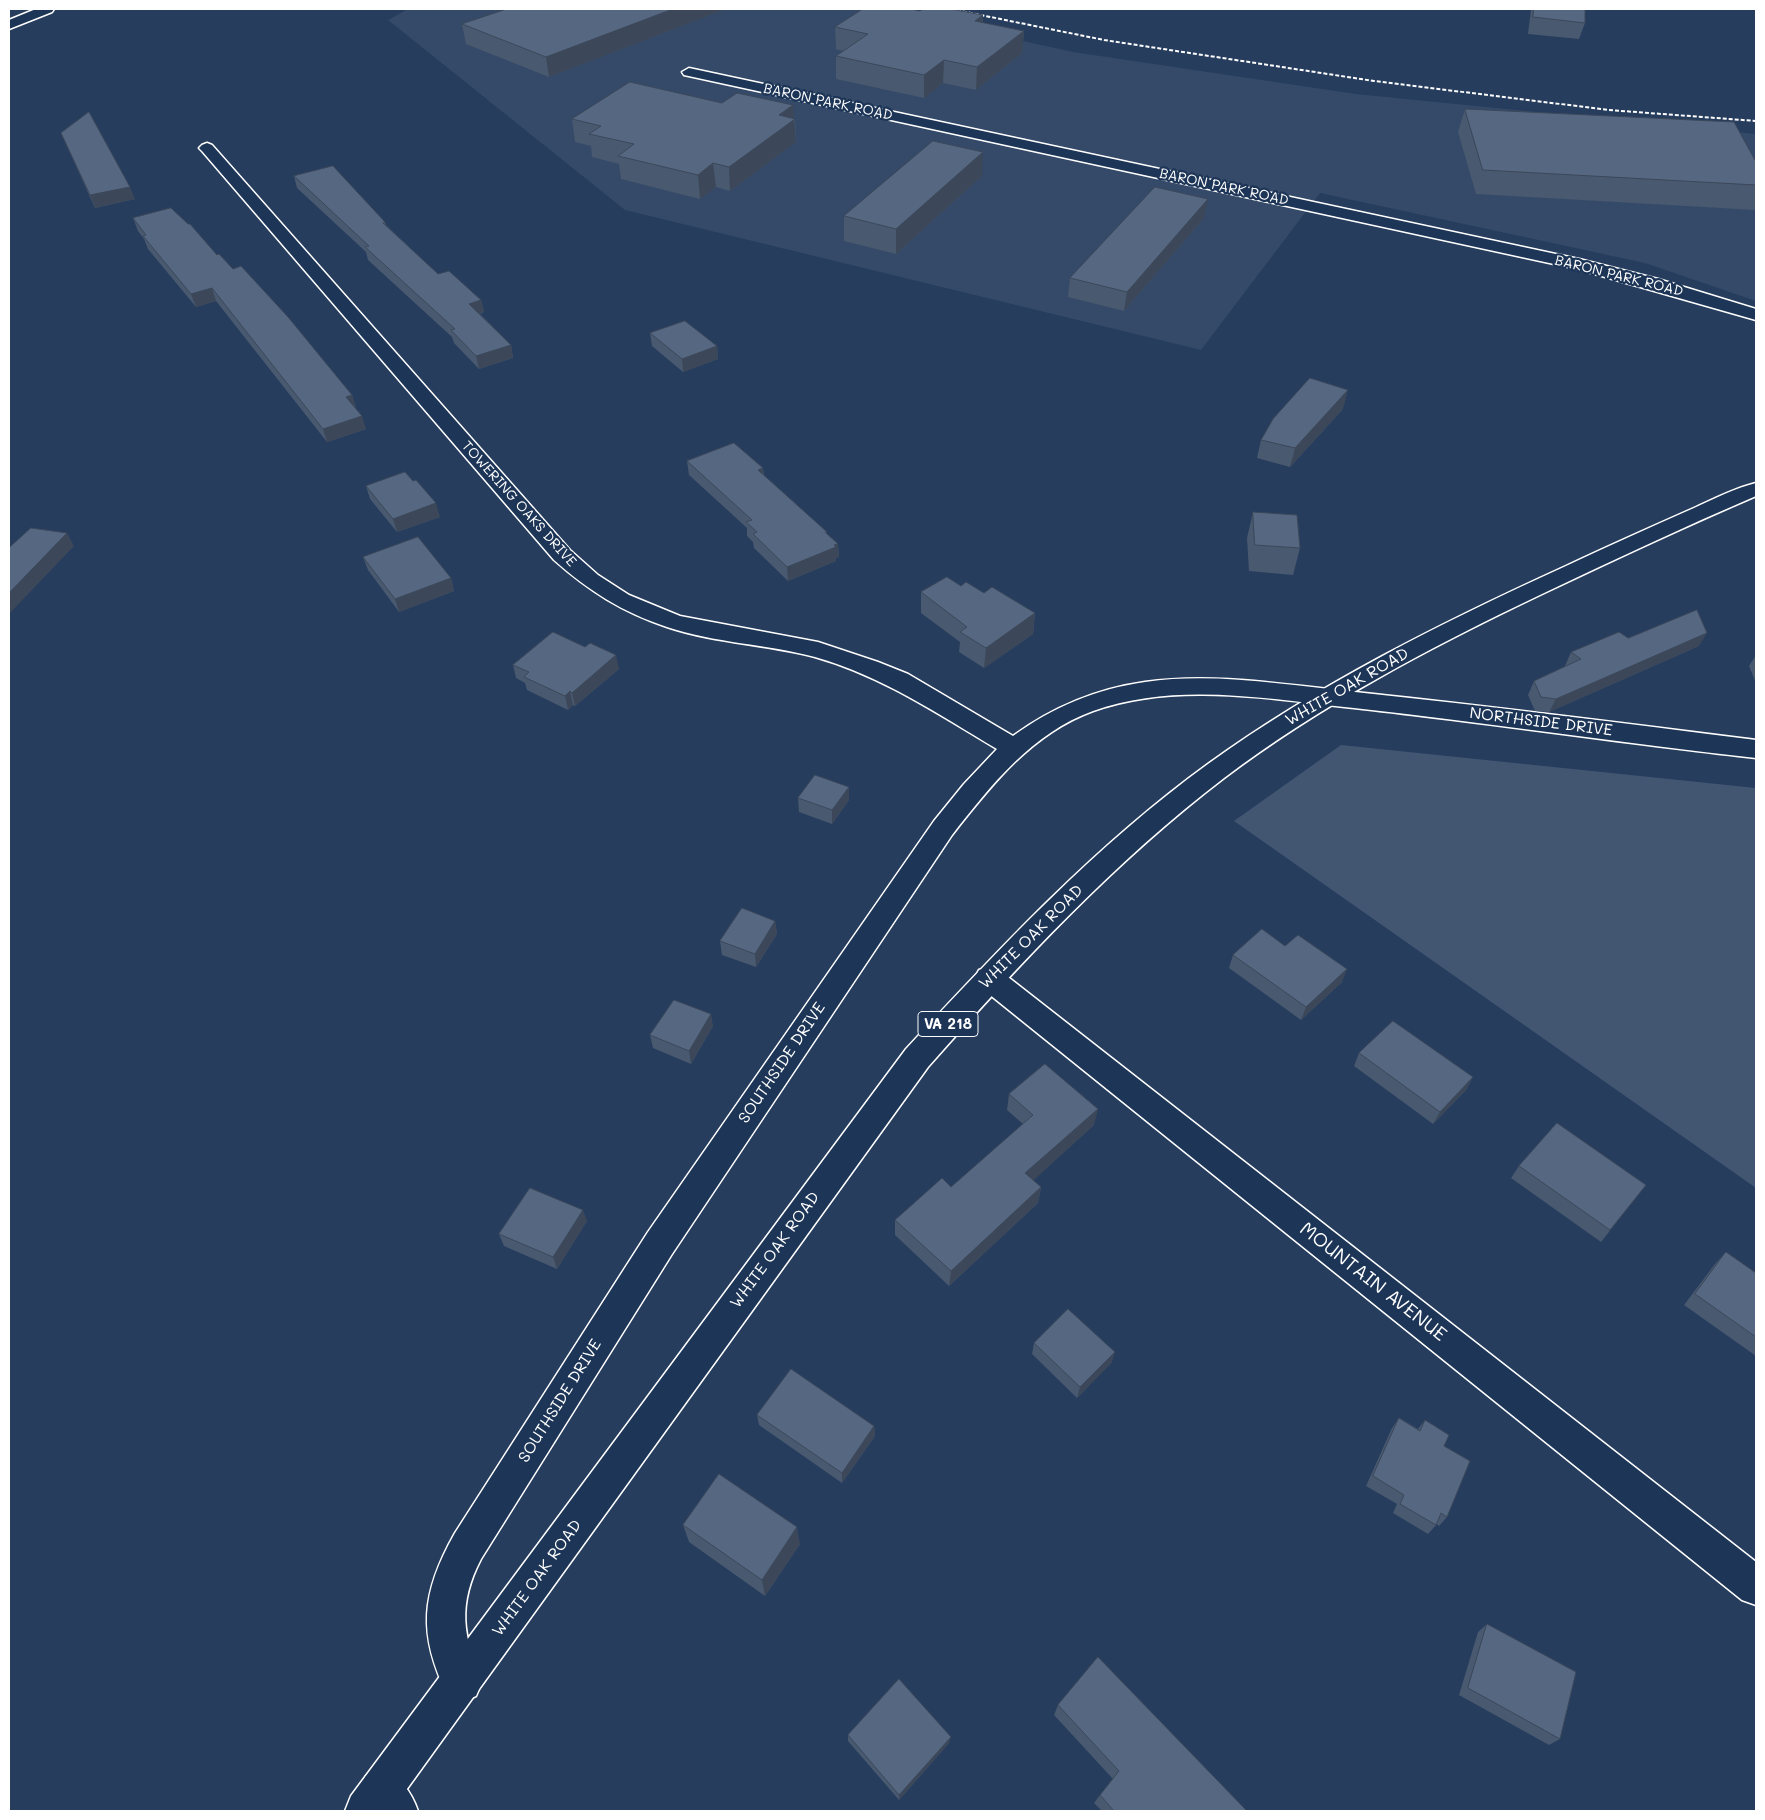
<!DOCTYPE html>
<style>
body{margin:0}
#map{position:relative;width:1765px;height:1820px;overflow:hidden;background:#263d5e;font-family:Mali,sans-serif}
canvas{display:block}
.frame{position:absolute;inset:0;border:10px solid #fff;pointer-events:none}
</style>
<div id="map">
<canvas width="1765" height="1820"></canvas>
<div class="frame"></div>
</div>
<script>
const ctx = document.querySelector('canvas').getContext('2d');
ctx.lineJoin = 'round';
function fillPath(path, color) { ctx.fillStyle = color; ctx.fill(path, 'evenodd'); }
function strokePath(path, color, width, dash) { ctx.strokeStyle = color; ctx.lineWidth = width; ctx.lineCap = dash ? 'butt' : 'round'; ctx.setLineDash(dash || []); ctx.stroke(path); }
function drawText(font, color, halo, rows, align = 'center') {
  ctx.font = font + ' Mali,sans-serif'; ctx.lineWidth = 4.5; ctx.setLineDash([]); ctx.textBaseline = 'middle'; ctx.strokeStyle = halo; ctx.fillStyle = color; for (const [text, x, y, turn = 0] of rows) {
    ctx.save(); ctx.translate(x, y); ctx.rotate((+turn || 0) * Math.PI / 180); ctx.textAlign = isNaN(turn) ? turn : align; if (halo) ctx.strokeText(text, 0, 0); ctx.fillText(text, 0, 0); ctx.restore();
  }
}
fillPath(new Path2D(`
 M408,9H878L1073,52L1356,94L1756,134V301L1645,263L1320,193L1201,350L625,210L388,20Z`), '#344a68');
fillPath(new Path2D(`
 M1341,745L1756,788V1188L1234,821Z`), '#425672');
const minor = new Path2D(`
 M36,9H54L52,12L9,29V20Z
 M689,68L1579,259L1658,279L1756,309V320L1577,269L684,75L682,72Z
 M207,143L212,145L570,550L598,575L629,595L680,616L818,642L878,662L908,674L1013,736C1053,707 1096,689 1145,682C1214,672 1286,685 1355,692C1489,706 1622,723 1756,740V758C1622,743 1488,723 1354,708C1268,699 1176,681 1093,711C1032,733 991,785 952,835L672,1254L481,1559C457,1605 463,1636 482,1682L476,1696L462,1702L448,1696C417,1634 421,1593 455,1533L648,1232L934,821L964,784L997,749C938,714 882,676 815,657C767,644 714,643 667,627C622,612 589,591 554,560L202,151L199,148L202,145Z
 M989,967L999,970L1756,1562V1605L1742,1600L979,986L975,978L979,970Z
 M381,1770C401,1778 411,1791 418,1811H371L360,1791L366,1776Z`);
const major = new Path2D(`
 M1756,483V496C1684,527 1613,560 1542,594C1431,647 1322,704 1224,778C1114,862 1019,964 928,1067L391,1811H345L351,1796L906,1049C1000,948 1095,846 1208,764C1319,684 1441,623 1566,566C1608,546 1651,527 1694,508C1714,499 1735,488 1756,483Z`);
strokePath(minor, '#fff', 3);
strokePath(major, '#fff', 3);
fillPath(minor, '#1d3557');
fillPath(major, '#1d3557');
strokePath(new Path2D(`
 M951,9L1104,40L1374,81L1609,110L1756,121`), '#fff', 2, [4, 2]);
fillPath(new Path2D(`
 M726,9L549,77L466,44L462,24Z
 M1531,9H1585V23L1579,39L1528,34Z
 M920,11L983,15V23L1024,31L1022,53L976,90L943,83L924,98L836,79V56L843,51L836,49L835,27Z
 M1465,109L1756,162V210L1476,194L1458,132Z
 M572,119H795L796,142L730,191L716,187L700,199L621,179L619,164L592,157L591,146L575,142Z
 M61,133L135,199L95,208Z
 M294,176L385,222L386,225L438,274L481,300L484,312L480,314L511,345L513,358L479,369L454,343L452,337L368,260L366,252L297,188Z
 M982,176L896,254L844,241V216Z
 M133,218L217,255L233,269L352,395L356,408L366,429L327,442L216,301L196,307L148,249L144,239L138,231Z
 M1204,218L1124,311L1068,297L1070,278Z
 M650,333L717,346L718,359L683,372L652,346Z
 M1343,409L1290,467L1257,458L1261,440Z
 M687,461L763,468L764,475L827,532V534L838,544L839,557L836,558V561L788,581L754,548L753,542L747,536V528L689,475Z
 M366,486L440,517L397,532L370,499Z
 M1253,512L1300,548L1293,575L1249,571L1247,538Z
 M363,557L451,578L454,591L399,612L368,570Z
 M961,586L984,593L1035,613L1033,634L984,668L959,652L960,642L921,613V592Z
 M1628,638L1699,646L1549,712L1535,711L1528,695L1534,681L1566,666H1565L1571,652Z
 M1756,655V683L1749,666Z
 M513,665L619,669L575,706L573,705L568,710L527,690L525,683L516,678Z
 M849,787V800L832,824L799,812L798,798Z
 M775,921L777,934L756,967L722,955L720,941Z
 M1285,946L1342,982L1301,1020L1229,968L1233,955Z
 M713,1026L691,1064L653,1048L650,1035Z
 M1359,1053L1473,1077L1466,1090L1433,1124L1354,1066Z
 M1009,1094L1094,1125L1033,1180L1041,1187L1038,1203L949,1286L895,1235V1220L951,1187L1023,1124L1007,1110Z
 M1519,1166L1646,1185L1601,1242L1511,1178Z
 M587,1221L557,1269L504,1246L499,1234Z
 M1726,1252L1756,1273V1356L1684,1305L1715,1264Z
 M1034,1343L1112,1362L1077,1398L1032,1354Z
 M757,1415L874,1426L875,1436L842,1483L759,1425Z
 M1399,1418L1418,1429L1425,1420L1444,1446L1447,1517L1439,1526L1437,1524L1428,1534L1393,1513L1397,1504L1366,1486L1392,1428Z
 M683,1525L800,1544L765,1596L689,1542Z
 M1487,1624L1560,1739L1549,1745L1459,1695L1478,1632Z
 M1058,1705L1247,1811H1102L1094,1803L1100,1795L1113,1779L1054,1715Z
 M848,1735L949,1743L899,1800L848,1741Z`), '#49596f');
fillPath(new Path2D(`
 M673,9H726L549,77L546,57Z
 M983,15L982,37L975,21Z
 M1024,31L1022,53L976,90L977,67Z
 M944,60L943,83L924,98V75Z
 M793,105L796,142L730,191L729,167L779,115Z
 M983,152L982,176L896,254V229Z
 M713,163L716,187L700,199L698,175Z
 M130,187L135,199L95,208L90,195Z
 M1208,199L1204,218L1124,311L1127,292Z
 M212,288L216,301L196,307L191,294Z
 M481,300L484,312L472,316L469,304Z
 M511,345L513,358L479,369L476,356Z
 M717,346L718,359L683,372L682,359Z
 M1348,390L1343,409L1290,467L1295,448Z
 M352,395L356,408L350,410L346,397Z
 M362,416L366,429L327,442L323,429Z
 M763,468L764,482L758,470Z
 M436,503L440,517L397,532L393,519Z
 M67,533L74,546L9,614V593Z
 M838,544L839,557L836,558V561L788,581L787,567Z
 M451,578L454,591L399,612L395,599Z
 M1035,613L1033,634L984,668L986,648Z
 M1707,633L1699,646L1549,712L1556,699Z
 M616,655L619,669L575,706L572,693Z
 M570,691L573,705L568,710L565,696Z
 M849,787V800L832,824V810Z
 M775,921L777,934L756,967L755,954Z
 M1347,969L1342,982L1301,1020L1306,1007Z
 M711,1014L713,1026L691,1064L689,1051Z
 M1473,1077L1466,1090L1433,1124L1440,1112Z
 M1098,1109L1094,1125L1023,1190L1025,1173Z
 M1041,1187L1038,1203L949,1286L951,1271Z
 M583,1210L587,1221L557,1269L553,1257Z
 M1115,1352L1112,1362L1077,1398L1080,1387Z
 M874,1426L875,1436L842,1483V1473Z
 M797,1527L800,1544L765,1596L762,1580Z
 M951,1737L949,1743L899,1800V1795Z`), '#3c485a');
const building = new Path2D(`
 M507,9H673L546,57L462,24Z
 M863,9H911L920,11L923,9H951L983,15L975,21L1024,31L977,67L944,60L924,75L836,56L868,34L835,27Z
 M1534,9H1585V23L1533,17Z
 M630,82L722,103L737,93L793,105L779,115L795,119L729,167L713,163L698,175L618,156L634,144L589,134L601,126L572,119Z
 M1465,109L1734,122L1756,162V185L1483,170Z
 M89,112L130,187L90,195L61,133Z
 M933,141L983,152L896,229L844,216Z
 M333,166L385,222L383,223L438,274L449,271L481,300L469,304L511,345L476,356L451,330L455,329L365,247L369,246L294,176Z
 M1155,187L1208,199L1127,292L1070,278Z
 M171,208L188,224H190L217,255L219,254L233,269L241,266L288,317L352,395L346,397L362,416L323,429L212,288L191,294L143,236L146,235L133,218Z
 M685,321L717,346L682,359L650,333Z
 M1310,378L1348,390L1295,448L1261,440L1273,419Z
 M734,443L763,468L758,470L827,532H825L838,544L834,545L836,547L787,567L753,534L757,532L746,522L752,520L687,461Z
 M405,472L413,481L416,480L436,503L393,519L366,486Z
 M1253,512L1297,515L1300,548L1255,545Z
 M31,528L67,533L9,593V548Z
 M418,537L451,578L395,599L363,557Z
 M947,577L961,586L966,582L984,593L992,587L1035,613L986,648L960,632L967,627L921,592Z
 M1697,610L1707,633L1556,699L1541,697L1534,681L1581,659L1571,652L1619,632L1628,638Z
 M553,632L585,647L590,643L616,655L572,693L570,691L565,696L524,677L529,672L513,665Z
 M815,775L849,787L832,810L798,798Z
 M742,908L775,921L755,954L720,941Z
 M1262,929L1285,946L1298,935L1347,969L1306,1007L1233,955Z
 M674,1000L711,1014L689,1051L650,1035Z
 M1393,1021L1473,1077L1440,1112L1359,1053Z
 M1045,1064L1098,1109L1025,1173L1041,1187L951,1271L895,1220L942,1178L951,1187L1033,1115L1009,1094Z
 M1557,1123L1646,1185L1610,1230L1519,1166Z
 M530,1188L583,1210L553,1257L499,1234Z
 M1726,1252L1756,1273V1337L1695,1294Z
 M1068,1309L1115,1352L1080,1387L1034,1343Z
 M791,1369L874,1426L842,1473L757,1415Z
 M1399,1418L1420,1431L1425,1420L1449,1435L1444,1446L1470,1461L1447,1517L1441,1513L1436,1525L1400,1504L1404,1495L1373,1476Z
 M719,1474L797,1527L762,1580L683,1525Z
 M1487,1624L1576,1672L1560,1739L1468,1688Z
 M1098,1657L1247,1811H1114L1100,1795L1119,1771L1058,1705Z
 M899,1679L951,1737L899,1795L848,1735Z`);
fillPath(building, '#556781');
strokePath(building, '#3c485a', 1);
drawText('14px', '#fff', '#1d3557', [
 ["BARON PARK ROAD",828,102,12],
 ["BARON PARK ROAD",1224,187,12],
 ["BARON PARK ROAD",1619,276,14],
 ["TOWERING OAKS DRIVE",519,504,48]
]);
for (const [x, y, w] of [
 [948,1024,60]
]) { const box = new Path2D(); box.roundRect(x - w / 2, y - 12.5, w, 25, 4); ctx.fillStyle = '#1d3557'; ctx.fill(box); strokePath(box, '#fff', 1); }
drawText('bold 15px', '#fff', null, [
 ["VA 218",948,1024]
]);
drawText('16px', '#fff', '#1d3557', [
 ["WHITE OAK ROAD",1347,687,-30],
 ["NORTHSIDE DRIVE",1541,722,7],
 ["WHITE OAK ROAD",1031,937,-45],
 ["SOUTHSIDE DRIVE",782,1063,-56],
 ["WHITE OAK ROAD",775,1250,-54],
 ["SOUTHSIDE DRIVE",560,1401,-58],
 ["WHITE OAK ROAD",537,1578,-54]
]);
drawText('19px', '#fff', '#1d3557', [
 ["MOUNTAIN AVENUE",1373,1282,38]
]);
</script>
